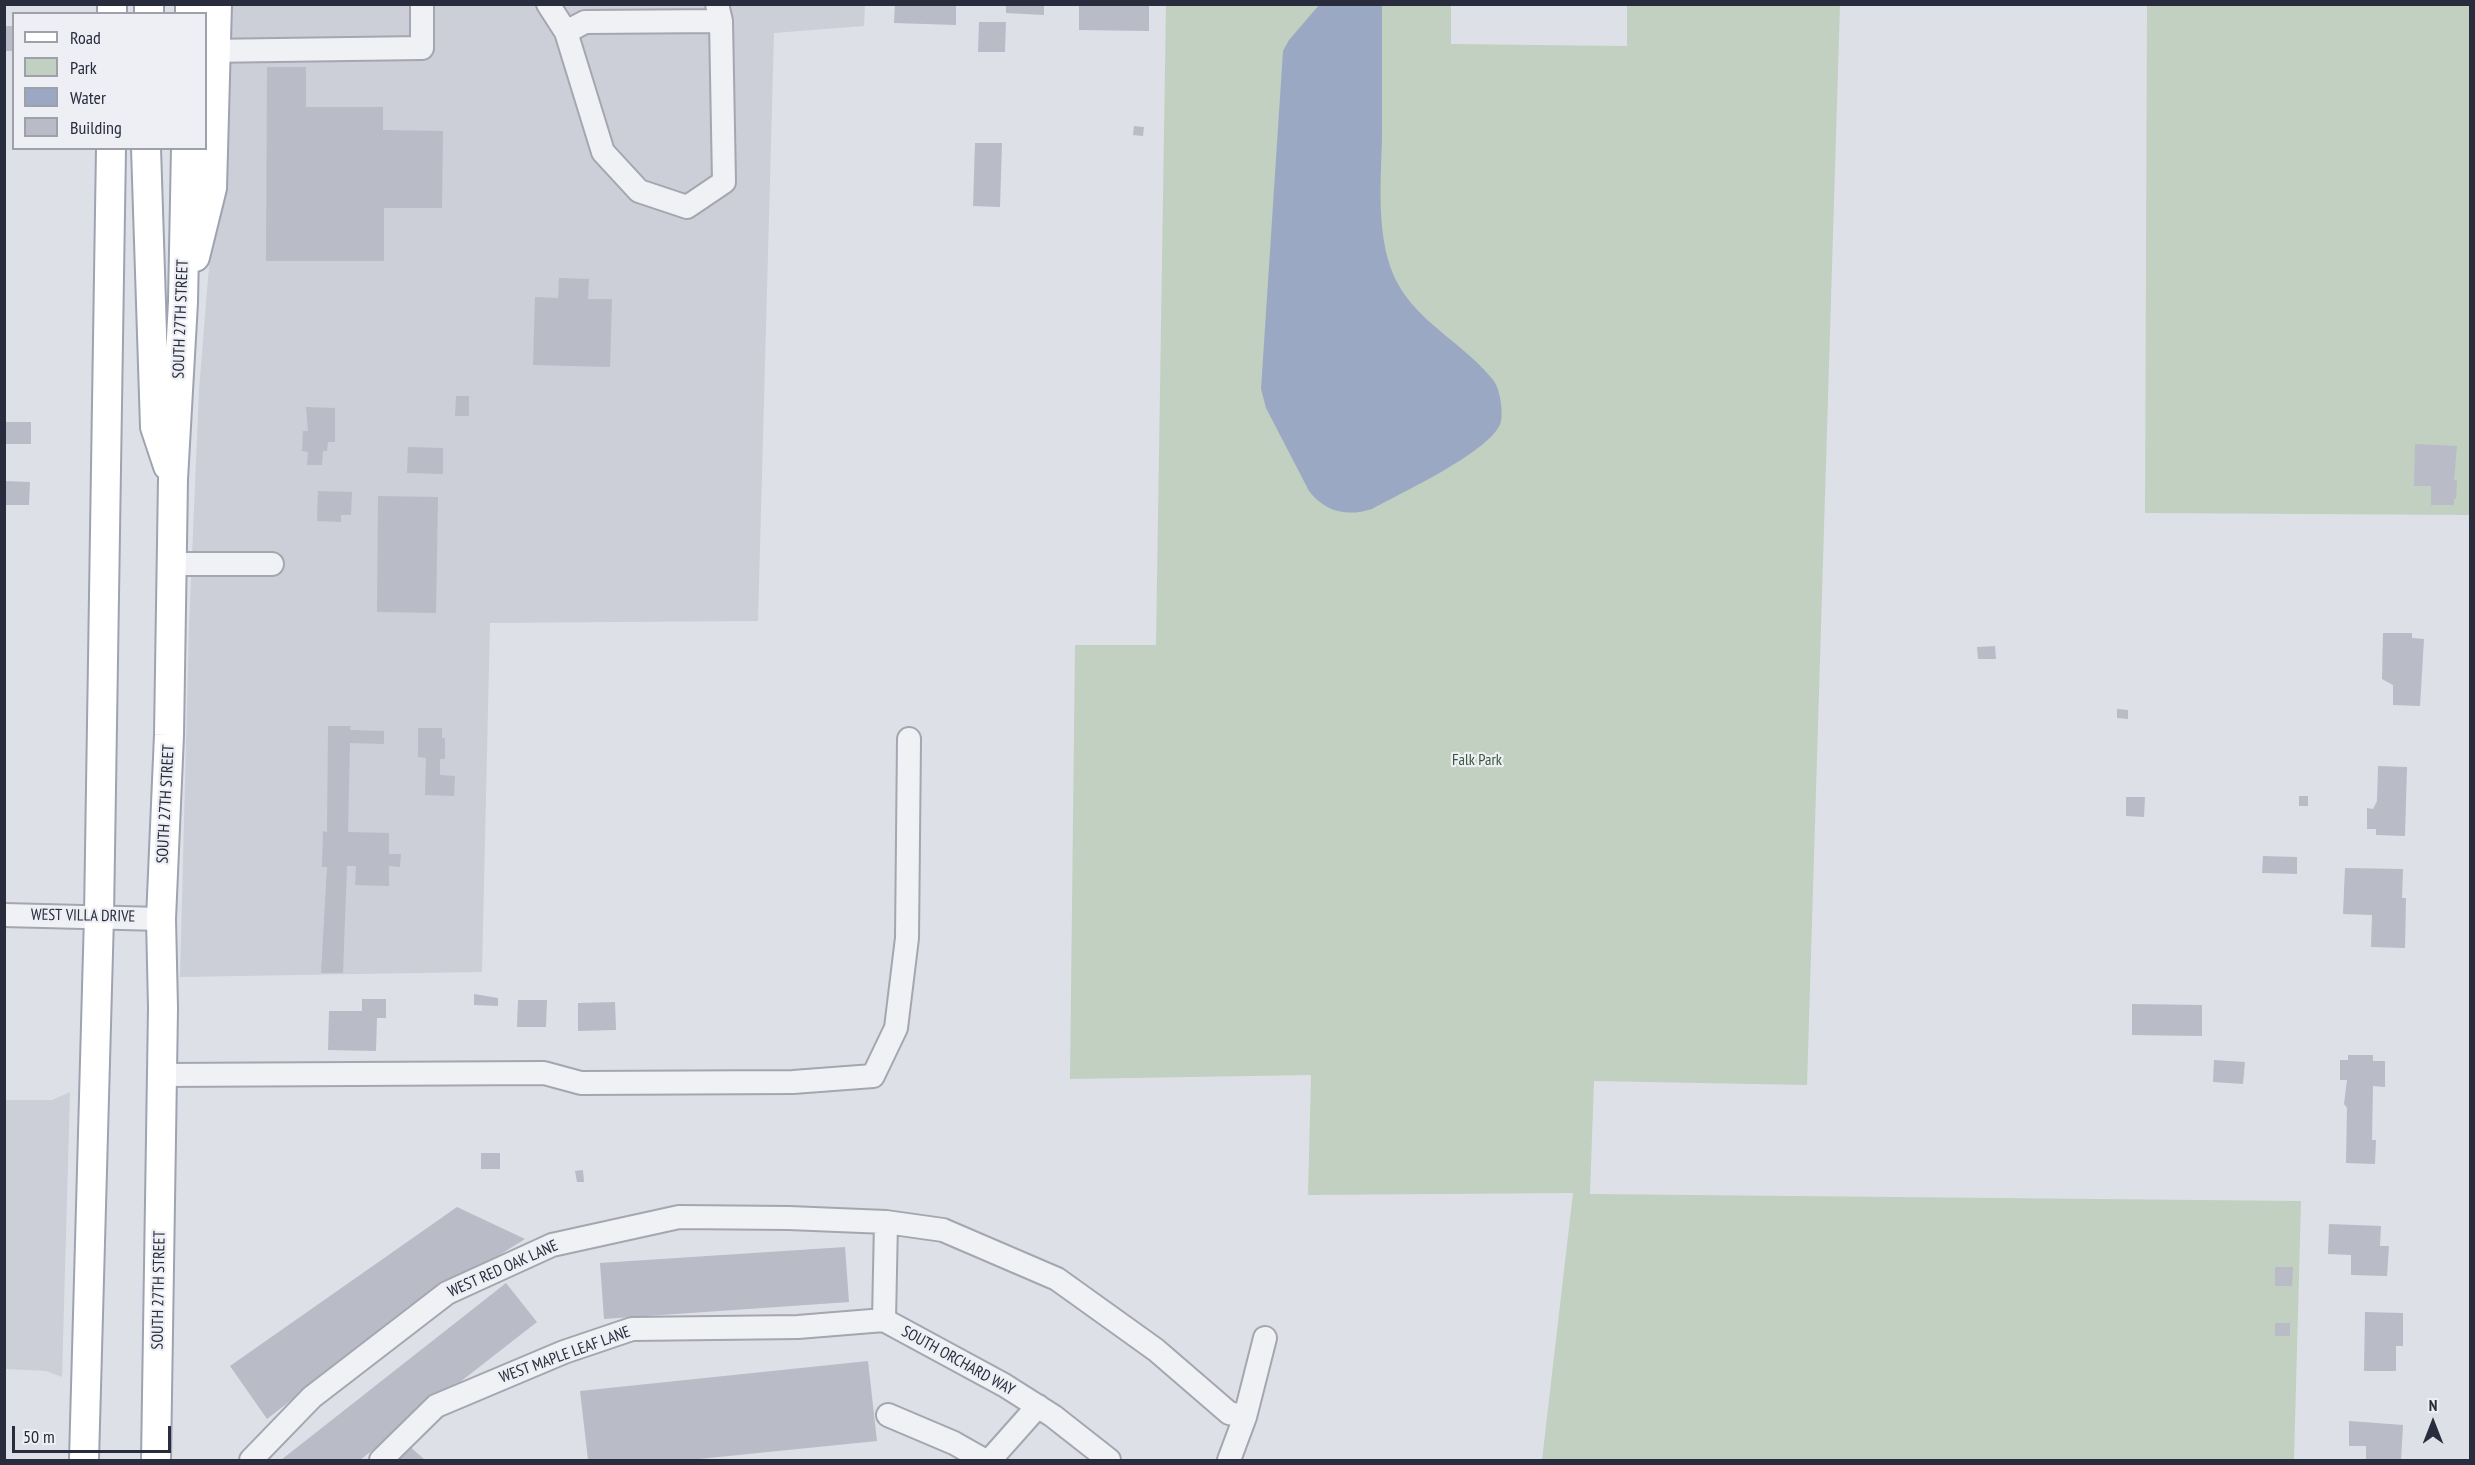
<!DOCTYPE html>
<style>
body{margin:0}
#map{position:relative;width:2475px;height:1465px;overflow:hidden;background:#dee0e7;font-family:"PT Sans Narrow",sans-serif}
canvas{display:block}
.frame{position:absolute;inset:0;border:6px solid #282c3c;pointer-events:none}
.legend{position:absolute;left:12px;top:12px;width:195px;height:138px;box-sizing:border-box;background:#edeff4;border:2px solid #9ea1aa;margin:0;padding:8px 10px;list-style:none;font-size:18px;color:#282c3c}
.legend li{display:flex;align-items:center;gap:12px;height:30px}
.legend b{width:30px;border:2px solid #9ea1aa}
.north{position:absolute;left:2403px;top:1393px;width:60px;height:60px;-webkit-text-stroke:4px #edeff4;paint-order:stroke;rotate:0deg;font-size:16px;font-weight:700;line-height:24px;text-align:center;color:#282c3c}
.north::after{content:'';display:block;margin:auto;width:21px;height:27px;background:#282c3c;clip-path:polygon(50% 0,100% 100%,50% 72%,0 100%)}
.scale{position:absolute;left:12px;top:1426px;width:159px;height:27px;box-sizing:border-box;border:3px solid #282c3c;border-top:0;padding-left:8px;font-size:18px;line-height:21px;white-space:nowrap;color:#282c3c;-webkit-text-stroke:4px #edeff4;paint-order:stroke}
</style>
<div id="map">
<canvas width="2475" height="1465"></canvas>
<div class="frame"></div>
<ul class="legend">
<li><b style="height:8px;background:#fff"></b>Road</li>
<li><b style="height:16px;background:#c1d0c0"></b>Park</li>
<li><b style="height:16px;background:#9ba8c4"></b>Water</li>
<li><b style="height:16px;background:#b9bbc6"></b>Building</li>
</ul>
<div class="north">N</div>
<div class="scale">50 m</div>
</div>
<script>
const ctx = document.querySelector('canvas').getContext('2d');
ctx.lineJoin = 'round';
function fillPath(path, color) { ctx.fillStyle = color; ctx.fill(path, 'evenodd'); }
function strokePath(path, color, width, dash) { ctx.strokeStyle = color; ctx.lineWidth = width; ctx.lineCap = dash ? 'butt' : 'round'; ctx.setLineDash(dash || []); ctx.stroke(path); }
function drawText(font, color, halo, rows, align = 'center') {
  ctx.font = font + ' "PT Sans Narrow",sans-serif'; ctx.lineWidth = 4.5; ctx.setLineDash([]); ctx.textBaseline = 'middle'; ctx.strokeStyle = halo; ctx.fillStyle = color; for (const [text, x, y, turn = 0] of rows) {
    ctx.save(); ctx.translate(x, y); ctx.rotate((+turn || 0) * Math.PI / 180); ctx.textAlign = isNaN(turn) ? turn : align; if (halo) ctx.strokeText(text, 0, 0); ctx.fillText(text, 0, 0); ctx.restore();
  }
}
fillPath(new Path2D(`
 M225,5H865L864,26L774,33L758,621L490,623L482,972L180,977L189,626L199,390L224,80Z
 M70,1092L62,1377L46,1371L5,1369L4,1100H52Z`), '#cccfd8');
fillPath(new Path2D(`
 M1166,5H1451V44L1627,46V5H1840L1807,1085L1594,1081L1590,1194L2301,1201L2294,1460H1542L1573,1193L1308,1195L1311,1075L1070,1079L1075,645H1156Z
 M2147,5H2470V515L2145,513Z`), '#c1d0c0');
fillPath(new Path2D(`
 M1320,4L1382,5C1382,48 1382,92 1382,136C1381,183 1375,242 1398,284C1418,322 1469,348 1494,381C1500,390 1503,410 1501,421C1496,449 1399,494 1372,509C1347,517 1325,512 1309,491L1266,408L1261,389L1283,51L1289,40Z`), '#9ba8c4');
fillPath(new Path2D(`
 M895,4H956V25L894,23Z
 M1006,4H1044V15L1006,13Z
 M1079,4H1149V31L1079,30Z
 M979,22H1006L1005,52H978Z
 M4,26H14V51H4Z
 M267,67H306V107H383V130L443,131L442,208H384V261H266Z
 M1134,126L1144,127L1143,136L1133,135Z
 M975,143H1002L1000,207L973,206Z
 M559,278L589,279L588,299H612L610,367L533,365L535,297L558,298Z
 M456,396H469V416H455Z
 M306,407L335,408V442H328L327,451H323L322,465H307L308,452L302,451L303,431H308Z
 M4,422H31V444H4Z
 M2415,444L2457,446L2454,480H2457L2456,499H2454V505H2431V486H2414Z
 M408,447L443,448V474L407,473Z
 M4,481L30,482L29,505H4Z
 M318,491L352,492L351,515H341V522L317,521Z
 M378,496L438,497L436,613L377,612Z
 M2383,633H2412V638L2424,639L2420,706L2393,705V685L2382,679Z
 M1995,646L1996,659H1978L1977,647Z
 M2117,709L2128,710V719L2117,718Z
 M328,726H351L350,730L384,731V744L350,743L348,832L389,833V854H401L400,867L389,866V886L355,885L356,866H347L343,973H321L327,867H322L323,831L327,832Z
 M418,728H442V738H445V759H440V775L455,776L454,796L425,795L426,758L418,757Z
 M2378,766L2407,767L2405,836L2376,835V829H2367V808L2373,809L2377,801Z
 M2299,796H2308V806H2299Z
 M2126,797H2145L2144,817L2126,816Z
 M2263,856L2297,857V874L2262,873Z
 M2345,868L2403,869L2402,898H2406L2405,948L2371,947L2372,915L2343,914Z
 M474,994L498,998V1006L474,1005Z
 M362,999H386V1018H377L376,1051L328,1050L329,1011H362Z
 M518,1000H547L546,1027H517Z
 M615,1002L616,1030L578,1031V1003Z
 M2132,1004L2202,1005V1036L2132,1035Z
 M2348,1055H2373V1061H2385V1087L2373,1086L2372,1140H2376L2375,1164L2346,1163L2347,1108L2344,1104L2347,1080H2340V1060H2348Z
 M2214,1060L2245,1062L2243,1084L2213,1082Z
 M481,1153H500V1169H481Z
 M583,1170L584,1182H577L575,1171Z
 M457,1207L525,1239L392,1322L267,1419L230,1366Z
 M2329,1224L2381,1226L2380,1246H2389L2387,1276L2351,1275V1255L2328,1254Z
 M845,1247L849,1302L604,1319L600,1263Z
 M2275,1267H2293L2292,1286H2275Z
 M506,1283L537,1322L360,1460H281Z
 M2365,1312L2403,1313V1346H2396V1371H2364Z
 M2275,1323H2290V1336H2275Z
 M868,1361L877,1441L689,1460H588L580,1391Z
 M2349,1421L2403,1425L2401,1460H2366V1446H2349Z
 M408,1445L425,1460H394Z`), '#b9bbc6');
const minor = new Path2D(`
 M548,4L566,32L603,152L639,191L687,207L724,182L721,21L717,4
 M566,32L585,22L721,21
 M206,51L422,48V4
 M172,564H272
 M4,915L161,919
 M162,1075L544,1073L581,1083L793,1082L873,1076L896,1028L907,938L909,739
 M884,1320L1004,1385L1053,1416L1109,1460
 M884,1320L886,1222
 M888,1415L954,1443L984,1460
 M251,1460L312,1397L447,1293L552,1245L679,1217L789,1218L886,1222L943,1230L1057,1279L1156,1350L1229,1413L1245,1417L1265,1338
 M381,1460L436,1406L564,1352L632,1329L798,1327L884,1320
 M990,1460L1038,1406
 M1229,1460L1245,1417`);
const major = new Path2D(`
 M112,14V4
 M149,14V4
 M190,14V4
 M146,148L155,427L168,466
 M195,257L212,188L217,4
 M84,1460L99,916L111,148
 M156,1460L163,1008L161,919L169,735L173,479L183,302L186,148`);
strokePath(minor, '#a4a6b0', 26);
strokePath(major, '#9ea3b1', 32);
strokePath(minor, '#f0f1f5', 22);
strokePath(major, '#fff', 28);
drawText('16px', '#282c3c', '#edeff4', [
 ["SOUTH 27TH STREET",181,319,-88],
 ["SOUTH 27TH STREET",166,804,-87],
 ["WEST VILLA DRIVE",83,916,1],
 ["WEST RED OAK LANE",503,1269,-24],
 ["SOUTH 27TH STREET",159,1290,-89],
 ["WEST MAPLE LEAF LANE",565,1355,-20],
 ["SOUTH ORCHARD WAY",958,1361,29]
]);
drawText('16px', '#375737', '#edeff4', [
 ["Falk Park",1477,760]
]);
</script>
